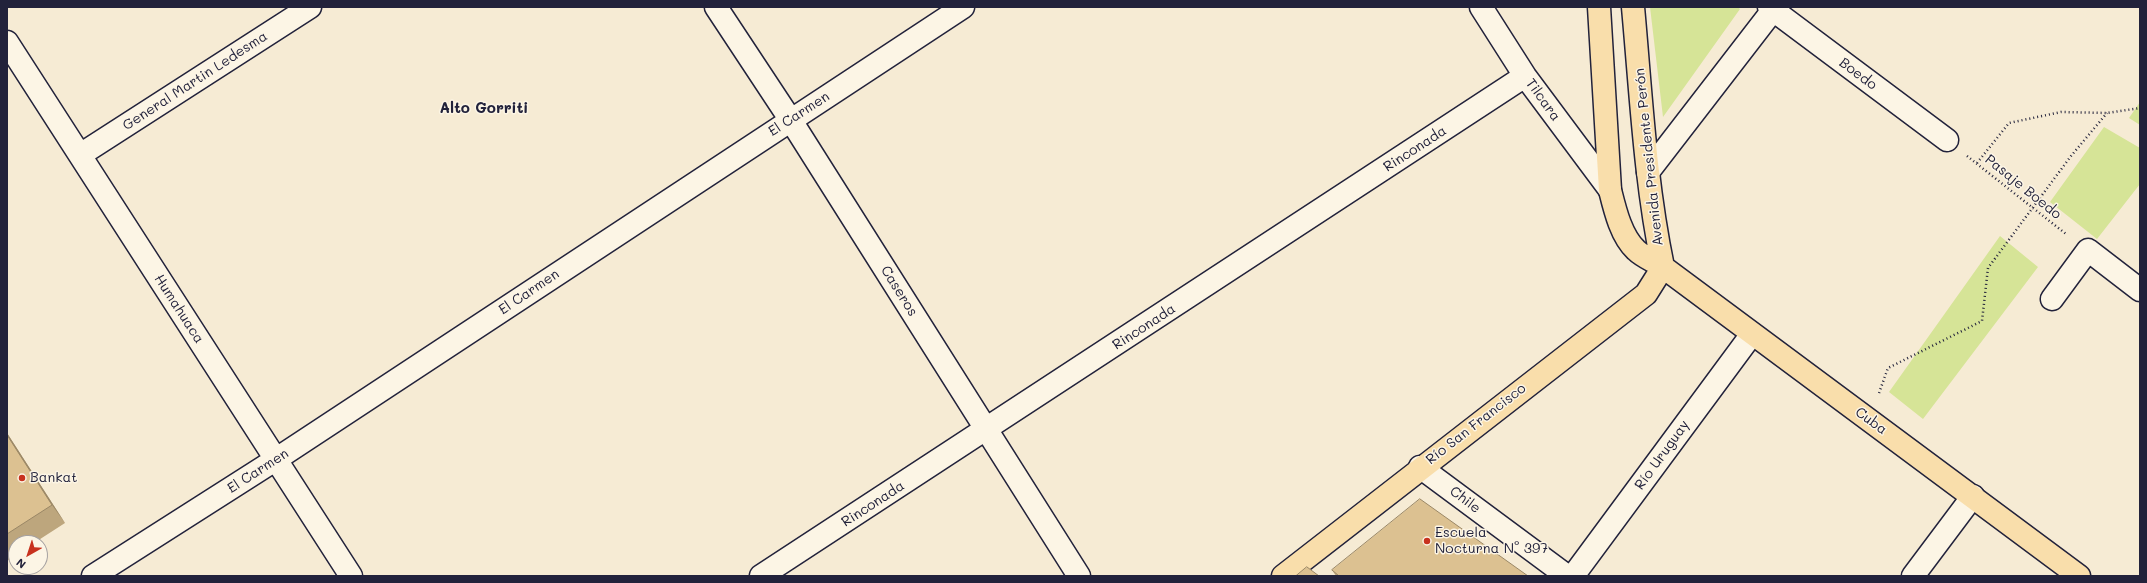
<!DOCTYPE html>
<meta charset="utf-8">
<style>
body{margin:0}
#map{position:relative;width:2147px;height:583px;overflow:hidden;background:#f6ebd4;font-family:Mali,sans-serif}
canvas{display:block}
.frame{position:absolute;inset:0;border:8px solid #22223b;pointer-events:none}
.north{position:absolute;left:8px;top:535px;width:40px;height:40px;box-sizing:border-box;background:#fcf5e5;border:1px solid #a5a1a1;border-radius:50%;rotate:219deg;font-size:11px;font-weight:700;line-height:16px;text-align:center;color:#22223b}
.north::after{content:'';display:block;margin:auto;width:14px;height:18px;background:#c8321e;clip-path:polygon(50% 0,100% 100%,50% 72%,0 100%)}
</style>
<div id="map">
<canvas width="2147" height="583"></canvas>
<div class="frame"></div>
<div class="north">N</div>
</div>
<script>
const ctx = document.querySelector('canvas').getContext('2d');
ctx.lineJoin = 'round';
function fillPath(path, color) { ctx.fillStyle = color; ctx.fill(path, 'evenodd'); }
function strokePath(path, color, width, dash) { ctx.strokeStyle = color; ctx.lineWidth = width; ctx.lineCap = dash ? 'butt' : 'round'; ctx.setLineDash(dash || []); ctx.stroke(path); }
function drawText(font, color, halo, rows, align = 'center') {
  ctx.font = font + ' Mali,sans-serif'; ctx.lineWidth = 3; ctx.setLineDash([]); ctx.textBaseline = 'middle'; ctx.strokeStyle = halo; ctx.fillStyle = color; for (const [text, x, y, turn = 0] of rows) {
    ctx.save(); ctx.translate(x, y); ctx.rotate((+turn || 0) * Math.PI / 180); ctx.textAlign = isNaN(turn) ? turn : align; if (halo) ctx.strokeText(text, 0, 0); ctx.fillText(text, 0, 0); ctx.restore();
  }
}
fillPath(new Path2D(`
 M1650,7H1738L1740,9L1663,117Z
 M2140,102V125L2129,118Z
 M2104,127L2140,148V184L2097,239L2050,202Z
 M2000,236L2038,267L1923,419L1889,392Z`), '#d6e497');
const minor = new Path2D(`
 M716,7L790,119L1079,576
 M1481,7L1525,76L1610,190
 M1769,7L1947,140
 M7,42L351,576
 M80,155L310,7
 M1648,172L1773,10
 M2052,299L2088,250L2140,290
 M1420,467L1567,576
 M93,576L275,460L963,7
 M761,576L1525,76
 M1573,576L1752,334
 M1913,576L1973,496`);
const major = new Path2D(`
 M1599,7L1610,190C1615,210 1621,236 1636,250C1643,257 1654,261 1663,267L2079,576
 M1633,7C1641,94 1645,181 1663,267
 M1283,576L1646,294L1663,267`);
strokePath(minor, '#22223b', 25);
strokePath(major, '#22223b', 25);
strokePath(new Path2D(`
 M1967,156L2066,234
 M1977,163L2009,123L2061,112L2107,113L2140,108
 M1879,393L1888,368L1982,321L1988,268L2071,156L2107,113`), '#22223b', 2.5, [1, 3]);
strokePath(minor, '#fcf5e5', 22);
strokePath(major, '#f9deab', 22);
fillPath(new Path2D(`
 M7,433L65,523L34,543H16V555L7,561Z
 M1332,570L1528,576H1336Z`), '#bda67d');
fillPath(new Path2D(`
 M7,433L65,523L52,505L7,435Z`), '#9a8766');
const building = new Path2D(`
 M7,435L52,505L7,534Z
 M1420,499L1528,576H1339L1332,570Z
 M1307,567L1319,576H1296Z`);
fillPath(building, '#dcc191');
strokePath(building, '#9a8766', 1);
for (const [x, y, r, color] of [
 [22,478,4,"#c8321e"],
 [1427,541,4,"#c8321e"]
]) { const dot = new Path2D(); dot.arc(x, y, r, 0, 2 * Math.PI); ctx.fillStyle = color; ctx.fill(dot); strokePath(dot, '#fcf5e5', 1.5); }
drawText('14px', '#22223b', '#fcf5e5', [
 ["Boedo",1858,74,37],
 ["General Martin Ledesma",195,81,-33],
 ["Tilcara",1543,100,54],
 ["El Carmen",799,114,-33],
 ["Rinconada",1415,149,-33],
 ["Avenida Presidente Perón",1649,157,-96],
 ["Pasaje Boedo",2023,187,39],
 ["Caseros",899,291,58],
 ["El Carmen",529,292,-34],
 ["Humahuaca",179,309,57],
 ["Rinconada",1144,327,-33],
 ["Cuba",1871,421,36],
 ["Río San Francisco",1476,424,-38],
 ["Río Uruguay",1662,455,-54],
 ["El Carmen",258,471,-33],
 ["Chile",1465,500,37],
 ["Rinconada",873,504,-33]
]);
drawText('14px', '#22223b', '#fcf5e5', [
 ["Bankat",30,478],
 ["Escuela",1435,533],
 ["Nocturna N° 397",1435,549]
], 'left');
drawText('bold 15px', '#22223b', '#fcf5e5', [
 ["Alto Gorriti",484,108]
]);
</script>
